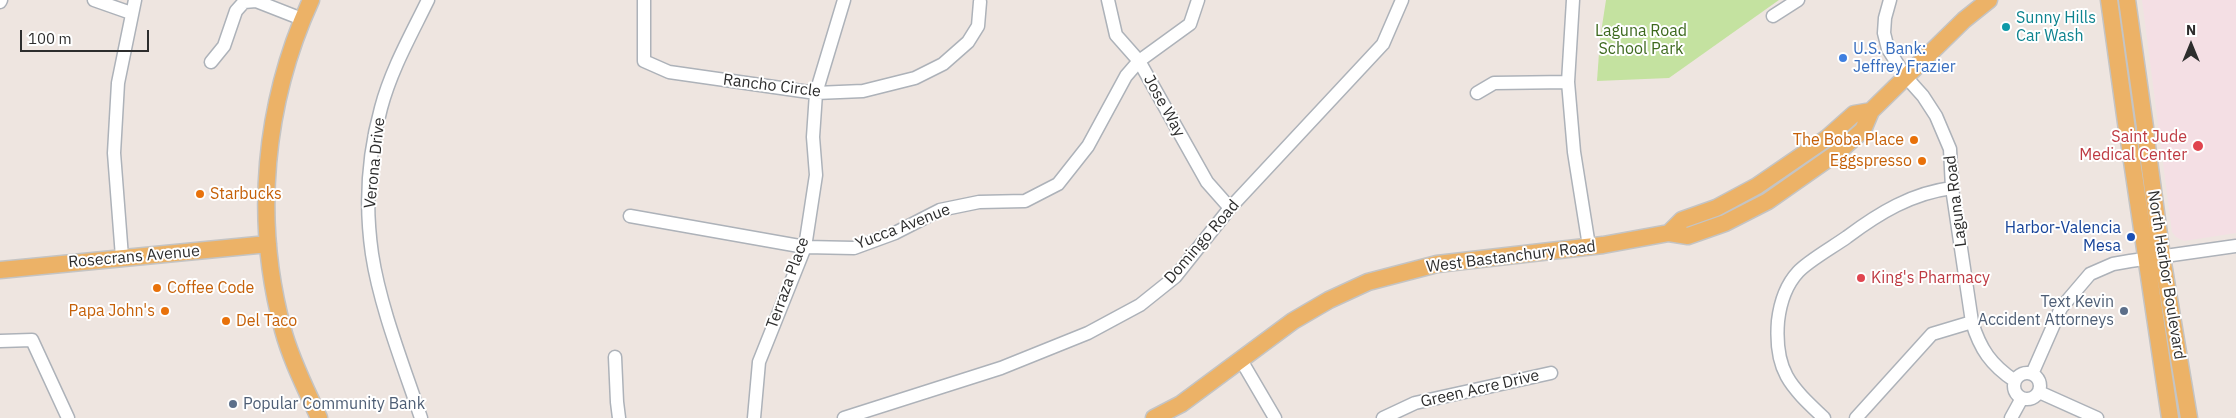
<!DOCTYPE html>
<style>
body{margin:0}
#map{position:relative;width:2236px;height:418px;overflow:hidden;background:#eee5e0;font-family:"IBM Plex Sans",sans-serif}
canvas{display:block}
.north{position:absolute;left:2166px;top:20px;width:50px;height:50px;-webkit-text-stroke:4px #fff;paint-order:stroke;rotate:0deg;font-size:14px;font-weight:700;line-height:20px;text-align:center;color:#2d2d2d}
.north::after{content:'';display:block;margin:auto;width:18px;height:22px;background:#2d2d2d;clip-path:polygon(50% 0,100% 100%,50% 72%,0 100%)}
.scale{position:absolute;left:20px;top:30px;width:129px;height:22px;box-sizing:border-box;border:2px solid #2d2d2d;border-top:0;padding-left:6px;font-size:15px;line-height:18px;white-space:nowrap;color:#2d2d2d;-webkit-text-stroke:4px #fff;paint-order:stroke}
</style>
<div id="map">
<canvas width="2236" height="418"></canvas>
<div class="north">N</div>
<div class="scale">100 m</div>
</div>
<script>
const ctx = document.querySelector('canvas').getContext('2d');
ctx.lineJoin = 'round';
function fillPath(path, color) { ctx.fillStyle = color; ctx.fill(path, 'evenodd'); }
function strokePath(path, color, width, dash) { ctx.strokeStyle = color; ctx.lineWidth = width; ctx.lineCap = dash ? 'butt' : 'round'; ctx.setLineDash(dash || []); ctx.stroke(path); }
function drawText(font, color, halo, rows, align = 'center') {
  ctx.font = font + ' "IBM Plex Sans",sans-serif'; ctx.lineWidth = 4; ctx.setLineDash([]); ctx.textBaseline = 'middle'; ctx.strokeStyle = halo; ctx.fillStyle = color; for (const [text, x, y, turn = 0] of rows) {
    ctx.save(); ctx.translate(x, y); ctx.rotate((+turn || 0) * Math.PI / 180); ctx.textAlign = isNaN(turn) ? turn : align; if (halo) ctx.strokeText(text, 0, 0); ctx.fillText(text, 0, 0); ctx.restore();
  }
}
fillPath(new Path2D(`
 M2142,0H2236V233L2184,241L2176,237L2172,232Z`), '#f4dfe4');
fillPath(new Path2D(`
 M1606,0H1779L1669,78L1597,81L1600,39Z`), '#c4e2a0');
const minor = new Path2D(`
 M94,0L131,13
 M644,0V61L669,72L816,93L863,91L915,78L943,64L968,42L978,26L980,2
 M1108,0L1116,35L1139,61L1207,182L1230,208
 M1573,0L1568,82L1574,152L1589,246
 M1890,0L1885,18L1884,33L1888,49L1906,77L1923,96L1936,116L1950,149L1952,188L1972,322C1980,349 1991,365 2015,381
 M0,2L1,0
 M1773,16L1798,0
 M211,62L224,46L236,11L244,2L256,1L302,19
 M1477,93L1494,83L1568,82
 M630,216L805,247L854,248L895,233L940,210L979,202L1025,201L1058,184L1088,146L1126,76L1139,61L1190,24L1198,0
 M122,257L114,153L118,83L135,0
 M0,341L32,340L68,418
 M615,357L617,402L619,418
 M1241,360L1275,418
 M2014 386a13 13 0 1 1 26 0a13 13 0 1 1-26 0Z
 M2032,374L2061,308L2090,274L2113,264L2130,261L2236,246
 M2039,392L2097,418
 M421,418C404,367 380,307 372,254C365,206 368,155 381,108C391,70 411,35 428,0
 M754,418L759,362L805,247L816,175L813,137L816,93L844,0
 M844,418L1001,368L1088,333L1140,305L1175,277L1230,208L1383,44L1402,0
 M1383,418L1415,403L1551,373
 M1824,418C1790,386 1774,371 1778,321C1780,304 1786,285 1798,272C1808,261 1833,247 1847,237C1879,213 1912,193 1952,188
 M1856,418L1932,334L1972,322
 M2011,418L2022,398`);
const major = new Path2D(`
 M311,0C264,103 253,220 283,330C291,360 306,389 319,418
 M2109,0L2127,130
 M2127,0L2145,127
 M2145,131L2162,257L2189,418
 M2128,134L2170,418
 M1669,233L1682,220L1716,208L1757,186L1827,138L1854,114L1871,111
 M0,270L268,244
 M1154,418L1181,404L1293,321L1329,300L1368,282L1437,264L1603,245L1669,233L1688,236L1725,223L1768,201L1838,152L1863,130L1871,111L1964,20L1989,0`);
strokePath(minor, '#adb2b9', 15);
strokePath(major, '#c4c4c4', 19);
strokePath(minor, '#fff', 12);
strokePath(major, '#ecb267', 16);
for (const [x, y, r, color] of [
 [2006,27,5,"#0f9aa8"],
 [1843,58,5,"#3f7fe0"],
 [1914,140,5,"#e8710a"],
 [2198,146,6,"#e0444e"],
 [1922,161,5,"#e8710a"],
 [200,194,5,"#e8710a"],
 [2131,237,5,"#1a4fb4"],
 [1861,278,5,"#e0444e"],
 [157,288,5,"#e8710a"],
 [165,311,5,"#e8710a"],
 [2124,311,5,"#5c6f8a"],
 [226,321,5,"#e8710a"],
 [233,404,5,"#5c6f8a"]
]) { const dot = new Path2D(); dot.arc(x, y, r, 0, 2 * Math.PI); ctx.fillStyle = color; ctx.fill(dot); strokePath(dot, '#fff', 2); }
drawText('16px', '#0d838f', '#fff', [
 ["Sunny Hills",2016,18],
 ["Car Wash",2016,36]
], 'left');
drawText('16px', '#3d691e', '#fff', [
 ["Laguna Road",1641,31],
 ["School Park",1641,49]
]);
drawText('16px', '#366cbe', '#fff', [
 ["U.S. Bank:",1853,49],
 ["Jeffrey Frazier",1853,67]
], 'left');
drawText('16px', '#2d2d2d', '#fff', [
 ["Rancho Circle",772,86,7],
 ["Jose Way",1164,106,61],
 ["Verona Drive",375,163,-84],
 ["Laguna Road",1956,201,-97],
 ["Yucca Avenue",903,227,-21],
 ["Domingo Road",1202,242,-49],
 ["Rosecrans Avenue",134,257,-5],
 ["West Bastanchury Road",1511,257,-7],
 ["North Harbor Boulevard",2166,275,81],
 ["Terraza Place",788,283,-70],
 ["Green Acre Drive",1480,389,-13]
]);
drawText('16px', '#be3a42', '#fff', [
 ["Saint Jude",2187,137],
 ["Medical Center",2187,155],
 ["King's Pharmacy",1871,278,"left"]
], 'right');
drawText('16px', '#c56008', '#fff', [
 ["The Boba Place",1904,140],
 ["Eggspresso",1912,161],
 ["Starbucks",210,194,"left"],
 ["Coffee Code",167,288,"left"],
 ["Papa John's",155,311],
 ["Del Taco",236,321,"left"]
], 'right');
drawText('16px', '#164399', '#fff', [
 ["Harbor-Valencia",2121,228],
 ["Mesa",2121,246]
], 'right');
drawText('16px', '#4e5e75', '#fff', [
 ["Text Kevin",2114,302],
 ["Accident Attorneys",2114,320],
 ["Popular Community Bank",243,404,"left"]
], 'right');
</script>
